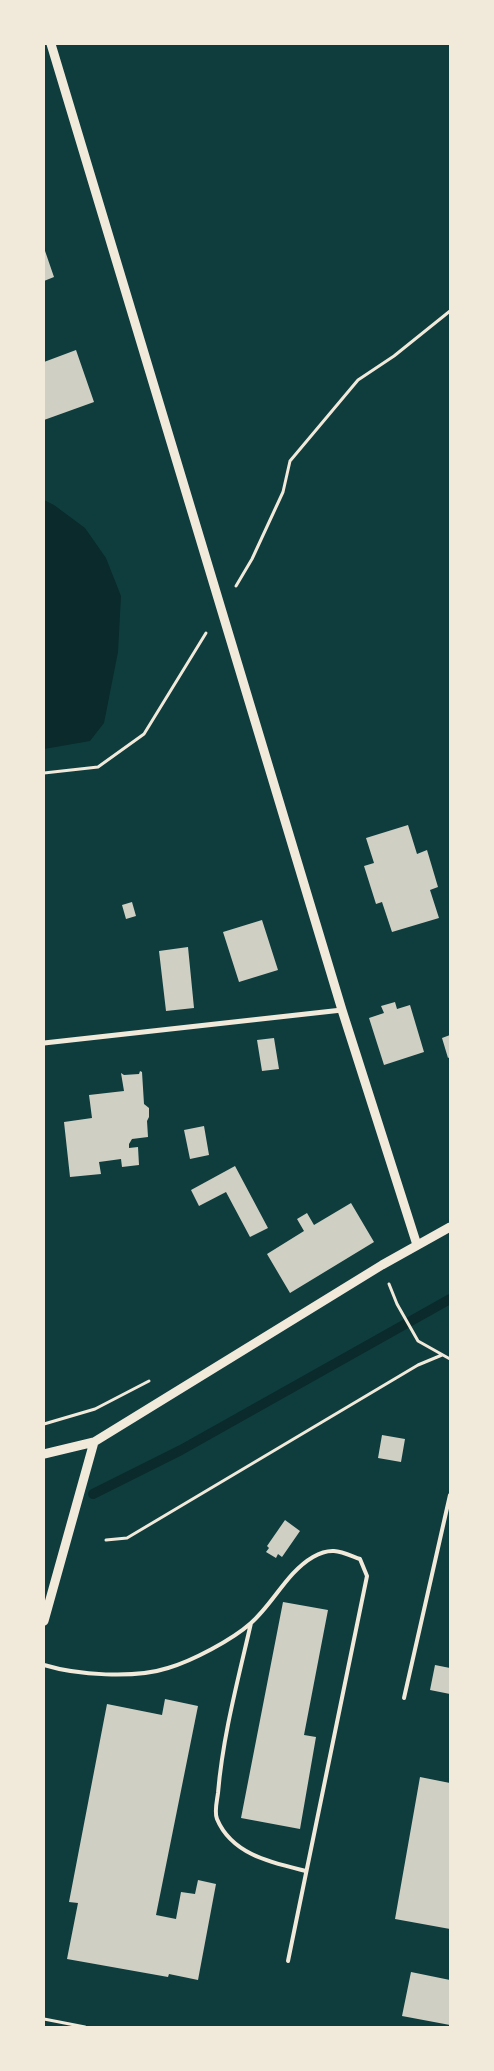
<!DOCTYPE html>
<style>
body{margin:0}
#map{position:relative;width:494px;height:2071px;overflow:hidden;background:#0f3d3e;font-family:"DM Sans",sans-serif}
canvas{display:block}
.frame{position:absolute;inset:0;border:45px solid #f1e9da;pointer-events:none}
</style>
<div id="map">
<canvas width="494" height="2071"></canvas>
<div class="frame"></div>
</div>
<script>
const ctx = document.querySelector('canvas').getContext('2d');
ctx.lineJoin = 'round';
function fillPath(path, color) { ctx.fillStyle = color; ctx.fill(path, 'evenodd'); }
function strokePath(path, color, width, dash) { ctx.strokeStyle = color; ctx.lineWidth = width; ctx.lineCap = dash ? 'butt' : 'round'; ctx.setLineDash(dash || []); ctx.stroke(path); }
fillPath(new Path2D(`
 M44,500L54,505L85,528L106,558L121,596L118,652L104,723L90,741L44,749Z`), '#0a2a2b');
strokePath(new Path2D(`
 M93,1494L181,1450L450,1299`), '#0a2a2b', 10);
fillPath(new Path2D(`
 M44,248L54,277L44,281Z
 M76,350L94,402L44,420V362Z
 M408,825L417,854L427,850L438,887L430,890L439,918L392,932L382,902L376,904L364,866L374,863L366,838Z
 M132,902L136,916L126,919L122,905Z
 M262,920L278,970L239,982L223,932Z
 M188,947L194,1008L166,1011L159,951Z
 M395,1002L397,1009L410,1005L424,1052L384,1065L369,1018L384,1013L381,1006Z
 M450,1035V1057L448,1058L442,1038Z
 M274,1038L279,1069L262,1071L257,1040Z
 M140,1071L142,1072L144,1104L149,1108V1117L147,1121L148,1137L132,1139L129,1144V1148L138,1147L139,1165L122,1167L121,1159L99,1162L101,1174L70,1177L64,1122L92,1118L89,1095L124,1091L121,1073L124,1075L139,1074Z
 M204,1126L209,1155L190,1159L184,1130Z
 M235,1166L268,1228L250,1237L226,1192L199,1206L191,1190Z
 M351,1203L374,1242L290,1293L267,1254L304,1231L297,1219L307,1213L314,1225Z
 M382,1435L405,1439L401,1462L378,1458Z
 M285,1520L300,1531L282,1557L278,1554L276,1558L266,1552L269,1548L267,1546Z
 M283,1602L328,1610L304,1735L316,1737L300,1829L241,1818Z
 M435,1665L450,1668V1694L430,1690Z
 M165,1699L198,1706L156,1915L176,1919L181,1892L195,1894L198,1880L216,1884L198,1980L169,1974L168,1977L67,1959L78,1903L69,1902L107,1704L162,1715Z
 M420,1777L450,1783V1929L395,1919Z
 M411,1972L450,1980V2025L402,2016Z`), '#cfcfc3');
strokePath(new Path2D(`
 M236,586L252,559L283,492L290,461L358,380L394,356L450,311
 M44,773L98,767L144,734L206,633
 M389,1284L397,1304L418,1341L450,1359
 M44,1424L95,1409L149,1381
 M106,1540L127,1538L418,1365L442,1355
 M44,2019L85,2027`), '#f1e9da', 3);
strokePath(new Path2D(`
 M251,1623C238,1680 223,1735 218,1793C217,1801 214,1812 217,1819C232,1855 273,1863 306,1871
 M44,1665C77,1675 134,1679 168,1668C192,1661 232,1640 251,1623C273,1604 287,1572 313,1557C332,1546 341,1552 360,1559L367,1576L288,1961
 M404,1698L450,1495`), '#f1e9da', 4);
strokePath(new Path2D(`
 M44,1043L342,1010`), '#f1e9da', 5);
strokePath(new Path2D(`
 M51,44L342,1010L417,1245
 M44,1454L94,1442L382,1265L450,1227
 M44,1621L94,1442`), '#f1e9da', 9);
</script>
